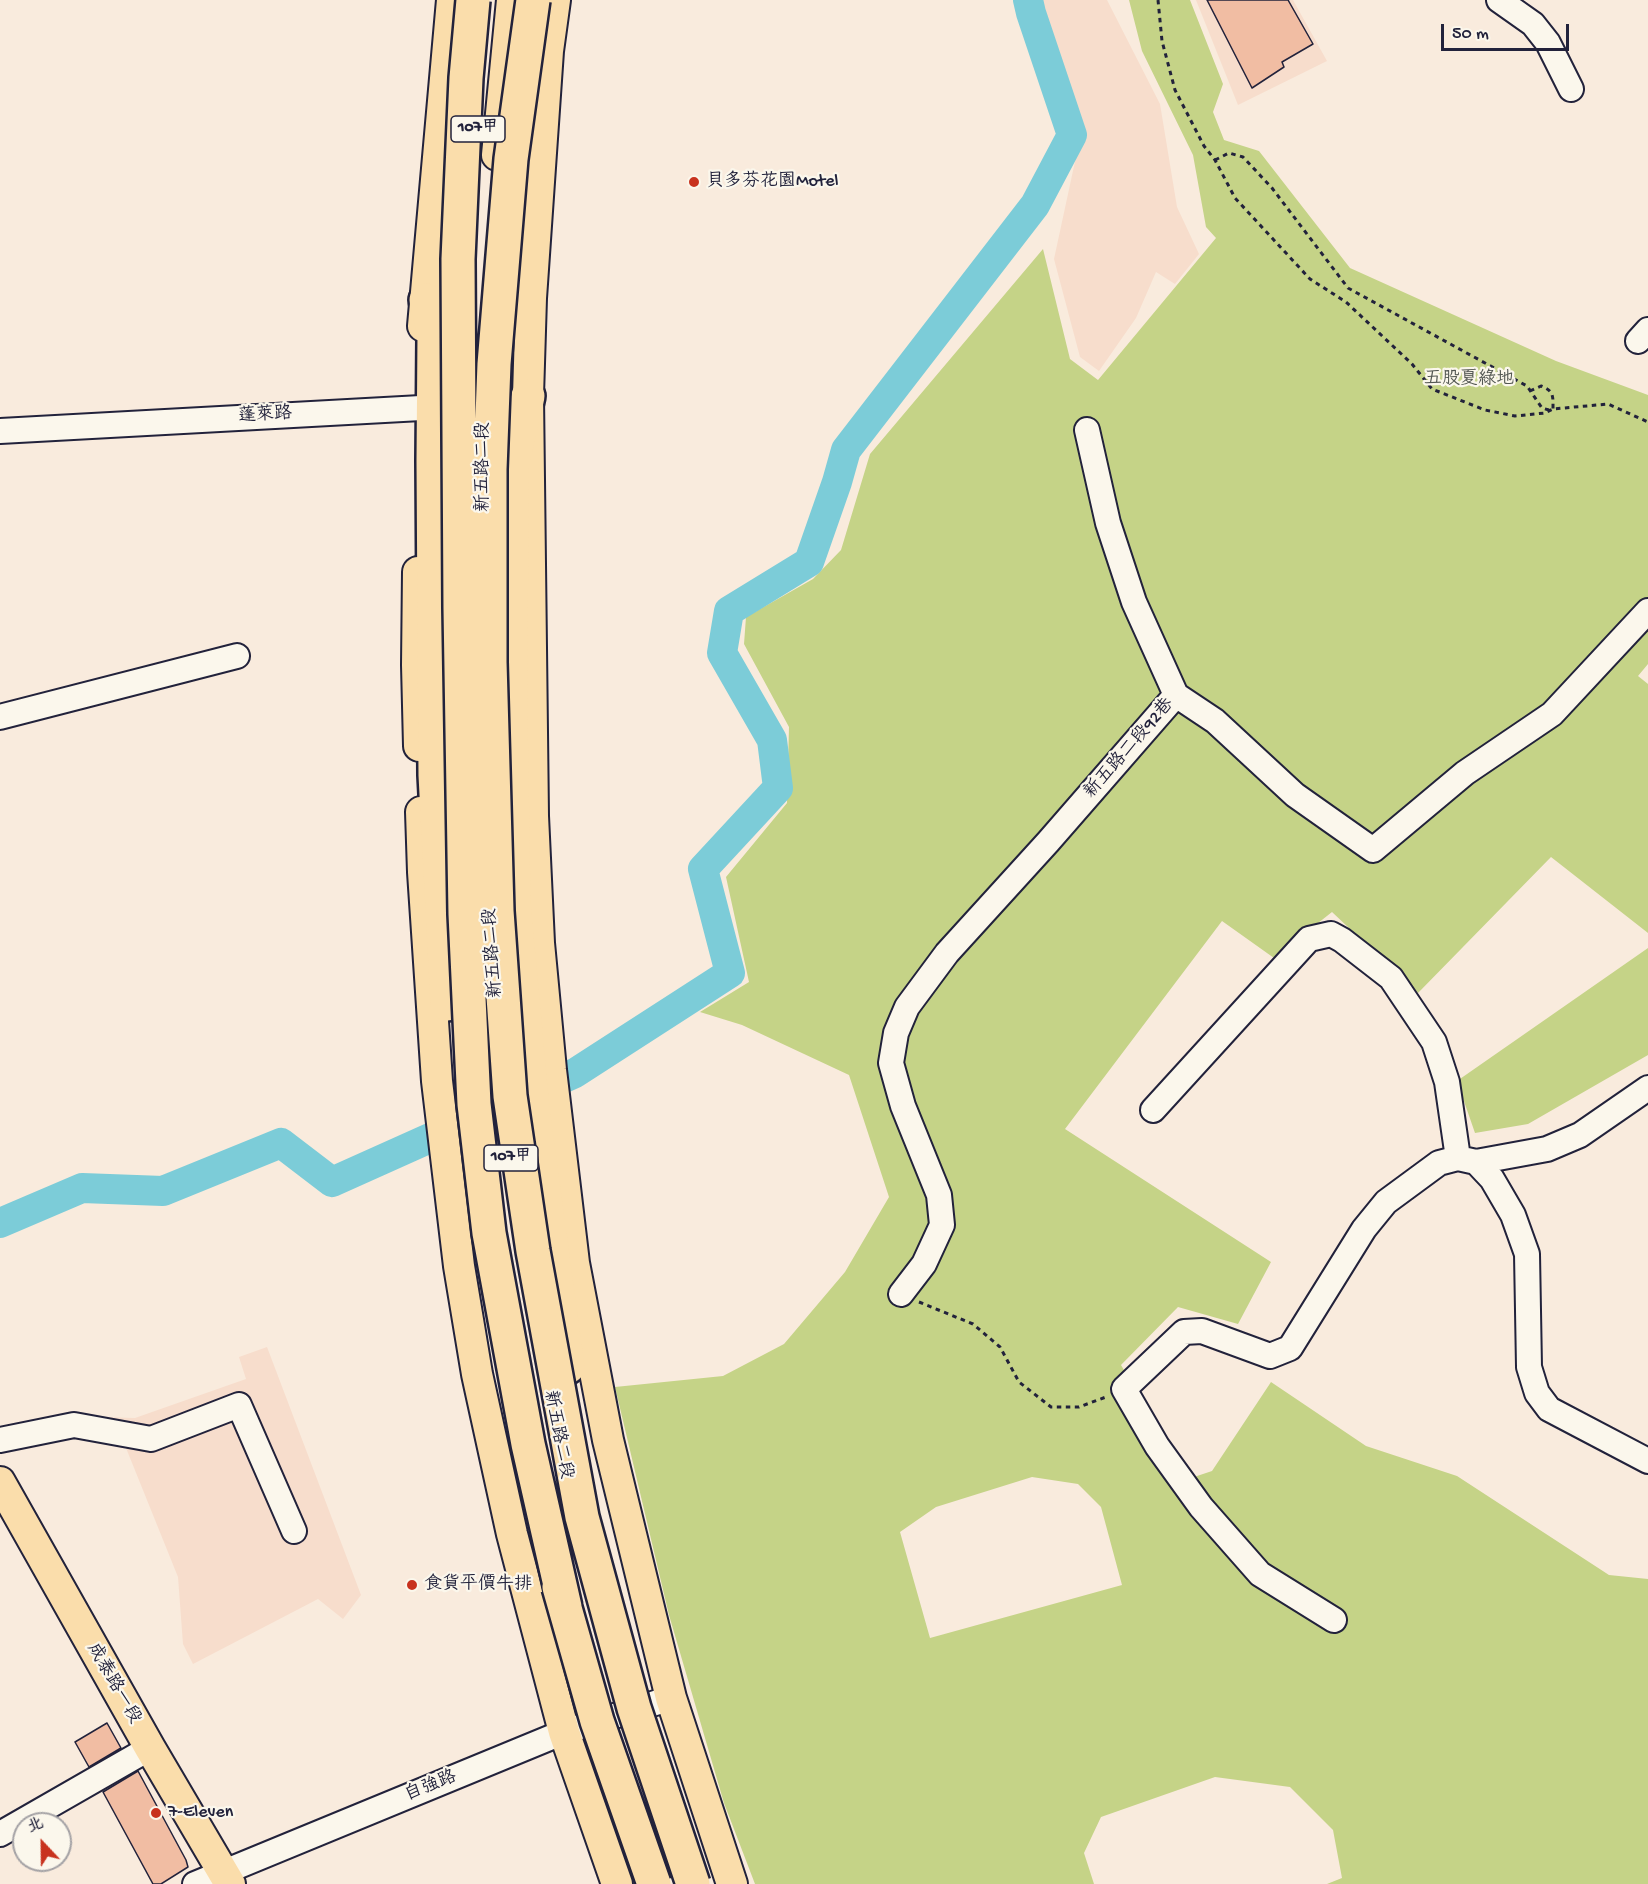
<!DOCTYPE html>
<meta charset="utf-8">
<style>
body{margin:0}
#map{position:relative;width:1648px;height:1884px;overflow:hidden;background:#f9ebdd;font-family:"Gochi Hand","LXGW WenKai TC",sans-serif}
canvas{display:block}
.north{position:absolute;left:12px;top:1812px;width:60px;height:60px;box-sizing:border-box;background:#fbf7ec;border:2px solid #a4a2a5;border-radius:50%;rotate:338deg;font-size:16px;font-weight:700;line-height:24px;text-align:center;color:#22223b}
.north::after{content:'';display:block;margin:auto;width:21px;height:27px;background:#c8321e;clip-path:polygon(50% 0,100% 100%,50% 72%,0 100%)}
.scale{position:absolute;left:1441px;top:24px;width:128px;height:27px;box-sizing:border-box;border:3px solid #22223b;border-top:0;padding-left:8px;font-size:18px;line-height:21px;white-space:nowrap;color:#22223b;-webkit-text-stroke:4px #fbf7ec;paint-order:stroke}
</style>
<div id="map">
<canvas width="1648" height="1884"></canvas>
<div class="north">北</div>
<div class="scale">50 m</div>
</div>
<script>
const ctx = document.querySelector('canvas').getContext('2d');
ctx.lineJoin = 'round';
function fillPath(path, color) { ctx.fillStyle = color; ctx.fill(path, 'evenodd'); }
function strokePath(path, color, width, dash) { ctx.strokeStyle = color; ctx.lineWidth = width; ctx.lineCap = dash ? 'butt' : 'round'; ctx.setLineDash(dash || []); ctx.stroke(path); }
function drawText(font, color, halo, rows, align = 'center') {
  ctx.font = font + ' "Gochi Hand","LXGW WenKai TC",sans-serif'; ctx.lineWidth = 4.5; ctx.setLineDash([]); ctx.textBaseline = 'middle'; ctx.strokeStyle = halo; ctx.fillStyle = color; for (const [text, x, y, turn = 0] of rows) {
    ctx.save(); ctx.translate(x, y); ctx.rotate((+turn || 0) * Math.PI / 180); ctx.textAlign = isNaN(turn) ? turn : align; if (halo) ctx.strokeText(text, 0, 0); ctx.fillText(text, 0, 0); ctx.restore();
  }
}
fillPath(new Path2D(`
 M1041,0H1107L1160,104L1177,207L1199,254L1175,284L1156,272L1136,318L1099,371L1080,357L1054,259L1082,129Z
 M1196,0H1293L1327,61L1238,105Z
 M267,1347L361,1595L343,1619L318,1599L193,1664L183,1644L178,1577L124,1443L75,1433L67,1416L135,1418L246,1379L239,1357Z`), '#f7ddcc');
fillPath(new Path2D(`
 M1129,0H1190L1223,84L1213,112L1224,140L1259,151L1350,268L1556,361L1648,395V664L1638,676L1648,684V933L1551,857L1418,993L1332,912L1274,958L1222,921L1065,1129L1271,1262L1238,1324L1178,1307L1121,1365L1188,1479L1212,1471L1271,1382L1366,1446L1457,1476L1609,1575L1648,1579V1884H1327L1342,1878L1333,1830L1290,1787L1215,1777L1101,1817L1084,1853L1094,1884H755L724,1803L669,1615L615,1387L723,1376L784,1344L845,1272L889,1197L849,1075L742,1025L700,1012L749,982L726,877L787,803L789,727L744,644L746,617L813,579L841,550L870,454L1043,249L1070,359L1098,380L1216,238L1206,227L1193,155L1142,51ZM1032,1477L1078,1484L1101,1507L1122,1585L930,1638L900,1532L936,1507Z
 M1648,948V1055L1528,1124L1475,1133L1457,1081Z`), '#c5d387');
strokePath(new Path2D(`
 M0,1223L82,1188L163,1191L281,1143L332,1182L575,1073L730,973L703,869L778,788L772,740L722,653L729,611L809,562L837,482L846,450L1035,205L1072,135L1031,13L1028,0`), '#7cccd8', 30);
const building = new Path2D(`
 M1207,0H1288L1313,44L1282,62L1284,67L1252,88Z
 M107,1723L121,1748L89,1767L75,1742Z
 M138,1771L186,1860L188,1867L161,1884H153L103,1792Z`);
fillPath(building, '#f1bda3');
strokePath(building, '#22223b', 1.5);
const minor = new Path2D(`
 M1499,0L1533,24L1548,43L1571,89
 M1638,341L1648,330
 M1087,430L1108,523L1134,602L1176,695
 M0,431L421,408L450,409
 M0,717L237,656
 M1153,1110L1309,939L1331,934L1342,940L1391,978L1434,1042L1447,1082L1458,1158
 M1476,1162L1547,1149L1580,1135L1648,1088
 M901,1294L924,1264L942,1225L939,1195L903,1106L891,1063L896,1033L907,1007L947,953L1048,842L1176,695L1215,721L1295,795L1373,850L1465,773L1552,714L1648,611
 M0,1440L74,1425L151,1439L239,1405L294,1531
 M1334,1620L1260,1574L1201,1507L1157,1446L1124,1389L1184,1332L1202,1331L1270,1356L1290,1348L1364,1229L1386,1202L1439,1163L1458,1158L1476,1162L1492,1179L1513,1215L1527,1254L1529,1367L1537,1393L1549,1409L1648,1461
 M0,1834L150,1748
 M195,1884L564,1732L671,1698`);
const major = new Path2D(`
 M555,0L548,51L531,298L528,396L533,816L539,943L551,1070L574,1263L608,1440L671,1698L732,1884
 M497,155L512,0
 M423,326L452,0
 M418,572L417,665L419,746
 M421,812L423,872L437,1081L459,1266L477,1374L512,1534L564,1732L617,1884
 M0,1482L150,1748L230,1884`);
const highway = new Path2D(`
 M426,300L434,336L433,461L435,775L447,1004
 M528,396L512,466L511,709L514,902L533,1109L568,1367`);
strokePath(minor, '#22223b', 28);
strokePath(major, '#22223b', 34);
strokePath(highway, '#22223b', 38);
strokePath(new Path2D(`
 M1158,0L1162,41L1175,90L1204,146L1215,160L1235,198L1310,279L1346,302L1412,364L1432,389L1485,410L1515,416L1545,413L1553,409L1608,404L1648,422
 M1215,160L1229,153L1243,157L1272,188L1348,288L1527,386L1542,408L1549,410
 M1530,391L1541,386C1554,391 1553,396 1553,409
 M919,1302L973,1324L1000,1347L1019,1382L1051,1407H1079L1106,1397`), '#22223b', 3, [4.5, 4.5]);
strokePath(minor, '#fbf7ec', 24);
strokePath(major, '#faddab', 30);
strokePath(highway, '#faddab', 33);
const highwayBridge = new Path2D(`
 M473,0L466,78L458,259L460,608L465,914L474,1104L489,1233L528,1444L565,1607
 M533,0L511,159L494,364L490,469V662L497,911L510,1096L533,1251L582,1517L634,1708L693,1884
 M559,1587L597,1721L654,1884`);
strokePath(highwayBridge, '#22223b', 38, []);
strokePath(highwayBridge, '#faddab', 33);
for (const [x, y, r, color] of [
 [694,182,6,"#c8321e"],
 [412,1585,6,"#c8321e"],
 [156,1813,6,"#c8321e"]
]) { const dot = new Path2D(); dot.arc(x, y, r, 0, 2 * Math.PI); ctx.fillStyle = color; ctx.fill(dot); strokePath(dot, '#fbf7ec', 2); }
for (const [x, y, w] of [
 [478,129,54],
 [511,1158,54]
]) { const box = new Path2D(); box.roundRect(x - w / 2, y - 13, w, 26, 4.5); ctx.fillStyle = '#fbf7ec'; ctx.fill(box); strokePath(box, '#22223b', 1.5); }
drawText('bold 16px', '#22223b', null, [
 ["107甲",478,129],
 ["107甲",511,1158]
]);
drawText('18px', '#22223b', '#fbf7ec', [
 ["貝多芬花園Motel",706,182],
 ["食貨平價牛排",424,1585],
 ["7-Eleven",168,1813]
], 'left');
drawText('18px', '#535752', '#fbf7ec', [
 ["五股夏綠地",1469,380]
]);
drawText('18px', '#22223b', '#fbf7ec', [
 ["蓬萊路",265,416,-3],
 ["新五路二段",484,467,-90],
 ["新五路二段92巷",1130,749,-49],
 ["新五路二段",494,953,-94],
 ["新五路二段",557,1435,79],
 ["成泰路一段",113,1684,60],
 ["自強路",431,1787,-22]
]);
</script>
